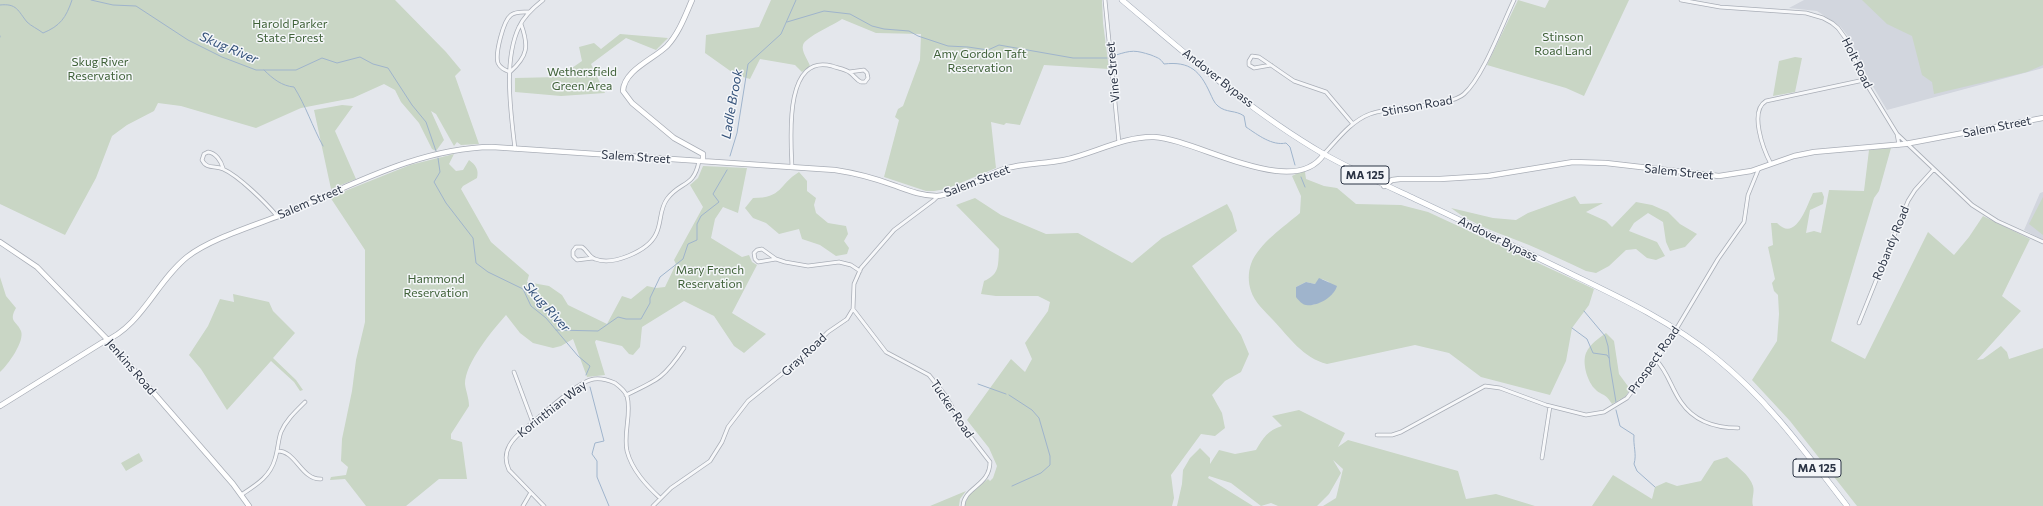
<!DOCTYPE html>
<style>
body{margin:0}
canvas{display:block;background:#e4e7ec}
</style>
<canvas width="2043" height="506"></canvas>
<script>
const ctx = document.querySelector('canvas').getContext('2d');
ctx.lineJoin = 'round';
function fillPath(path, color) { ctx.fillStyle = color; ctx.fill(path, 'evenodd'); }
function strokePath(path, color, width, dash) { ctx.strokeStyle = color; ctx.lineWidth = width; ctx.lineCap = dash ? 'butt' : 'round'; ctx.setLineDash(dash || []); ctx.stroke(path); }
function drawText(font, color, halo, rows, align = 'center') {
  ctx.font = font + ' Commissioner,sans-serif'; ctx.lineWidth = 3; ctx.setLineDash([]); ctx.textBaseline = 'middle'; ctx.strokeStyle = halo; ctx.fillStyle = color; for (const [text, x, y, turn = 0] of rows) {
    ctx.save(); ctx.translate(x, y); ctx.rotate((+turn || 0) * Math.PI / 180); ctx.textAlign = isNaN(turn) ? turn : align; if (halo) ctx.strokeText(text, 0, 0); ctx.fillText(text, 0, 0); ctx.restore();
  }
}
fillPath(new Path2D(`
 M1804,0H2043V68L1887,110L1862,68L1851,40L1840,26L1817,11L1789,8Z
 M2043,192V240L2024,230L2040,193Z`), '#d2d6de');
fillPath(new Path2D(`
 M0,0H395L446,52L461,70L455,76L479,144L461,145L457,142L454,146L436,114L431,111L444,140L436,151L432,149L419,123L401,102L395,90L384,84L353,98L301,108L256,128L181,106L158,103L154,111L127,125L112,136L96,178L65,235L0,204Z
 M771,0H1102L1103,23L1109,69L1044,65L1020,125L1006,123L1004,125L991,122L996,168L946,189L934,191H926L884,177L899,120L895,117L898,109L903,106L920,60L921,34L876,33L842,19C834,25 805,37 803,45C801,51 808,60 810,66L802,72L795,65L760,59L750,79L736,75L705,53L706,35L759,27Z
 M1518,0L1545,8L1549,0H1629L1584,96L1566,88L1487,65Z
 M1862,0H2043V65L2027,72L1934,94L1932,82L1922,75L1912,36L1887,24Z
 M620,34L668,38L656,50L626,38L591,64L605,93L561,96L515,92V78L559,77L582,61L579,47L594,43L601,49Z
 M1795,57L1802,58L1795,92L1773,96L1779,61Z
 M342,105L353,106L335,131L356,179L331,189L314,110Z
 M1891,148L1879,191L1874,198L1831,341L1865,359L1928,232L1954,255L1969,237L1983,216L2030,239L2002,296L2021,311L1977,360L1983,359L2001,346L2007,352L2009,359L2043,348V506H1857L1790,421L1752,380L1777,341L1779,314L1778,295L1774,291L1772,283L1775,279L1768,247L1773,245L1771,223H1777C1796,243 1807,205 1813,193L1822,192L1824,197L1823,204L1810,210L1806,233L1814,231L1821,233L1829,190L1864,191L1869,150Z
 M454,154L449,164L456,171L463,170L469,160C476,165 479,170 477,178L463,186L461,189L491,242L529,275L527,282L549,286L562,295L568,305L607,324L622,296L631,299L647,286L656,288L665,287L676,264L674,260L703,207L690,185L698,178L703,166L747,168L738,213L723,207L715,219L711,238L742,257L749,255L752,262L757,265L732,313L766,334L744,353L734,346L714,316L684,301L642,327L640,347L633,355L629,354L622,346L596,340L595,342L605,375L587,377L573,339L561,346L553,348L533,343L520,333L506,315C492,331 465,363 465,384C466,392 469,398 469,406L451,434V439L462,442L467,479H439L406,506H366L345,479L330,480L331,477L346,475L348,467L341,461L342,439L352,391L356,360L365,322V250L330,197L410,165Z
 M799,172L807,181V191L816,198L814,205L816,213L828,223L846,226L848,234L844,241L849,248L847,254L836,256L820,245L802,239L799,229L779,234L766,223L753,218L745,208L753,198C783,198 778,185 799,172Z
 M1300,172H1305L1306,179L1324,186L1337,188L1356,204L1401,205L1428,212L1594,289L1589,305L1572,328L1566,361L1550,395L1481,377L1449,353L1415,345L1327,364C1303,358 1289,337 1273,320C1266,312 1254,302 1251,291C1248,283 1248,272 1251,264C1259,243 1284,227 1300,213L1301,196L1292,176ZM1322,279L1329,282L1333,293C1325,299 1319,305 1309,305L1296,287L1306,282L1315,284Z
 M1575,196L1580,204L1603,203L1586,212L1606,221L1612,227L1636,202L1652,205L1668,212L1680,224L1697,234L1685,247L1670,251L1666,242L1663,222L1648,213L1634,223L1629,231L1657,242L1665,256L1656,260L1647,258L1636,249L1626,250L1609,266L1596,273L1586,271C1567,262 1548,253 1529,245C1502,234 1474,226 1451,208L1493,218L1516,220L1528,213Z
 M2043,197V235L2029,224Z
 M975,198L1001,215L1046,234L1078,233L1132,263L1162,238L1227,204L1232,213L1237,231L1192,266L1241,335L1249,354L1241,372L1225,381L1212,395L1222,413L1225,428L1215,436L1201,434L1171,475L1174,498L1172,506H964L969,495L988,479L990,481L993,478L997,466L989,448L967,420L1011,359L1025,372L1032,359L1025,343L1048,311L1050,302L1038,296H996L981,294L984,281C1000,274 998,265 999,249L956,205Z
 M0,277L6,296L16,308C8,322 17,321 21,331C25,341 8,365 0,372Z
 M233,294L269,302L273,311L295,333L273,358L296,380L303,390L300,391L294,382L271,361L227,410L201,369L189,355L208,326L220,299L234,302Z
 M1606,333L1614,341L1619,374L1630,389L1626,396L1612,404C1605,392 1601,396 1594,388C1587,380 1582,363 1586,353C1590,344 1599,338 1606,333Z
 M1299,410L1345,433L1338,447L1348,440L1458,471L1466,499L1496,494L1535,506H1323L1336,498L1343,469L1333,460L1341,473L1329,494L1317,506H1278L1271,503L1261,506L1231,483L1209,476L1208,478L1253,506H1177L1182,484L1183,470L1190,458L1200,448L1210,458V464L1219,450L1235,454L1256,450C1263,438 1268,430 1282,426L1272,416Z
 M139,453L143,461L126,471L121,463Z
 M1727,457C1735,465 1750,475 1753,486C1755,493 1751,499 1753,506H1592L1613,475L1652,499L1655,487L1666,482L1677,486L1701,481L1714,461Z
 M966,491L960,499L959,506H930Z`), '#c9d6c5');
fillPath(new Path2D(`
 M1319,278L1337,286C1334,297 1317,307 1306,305C1303,305 1298,300 1296,297V287L1306,282L1315,284Z`), '#9fb4cc');
strokePath(new Path2D(`
 M91,0L113,5L136,6L188,40L222,57L256,70H296L322,58L337,63L360,57L373,64L388,68L412,105L426,122L436,151
 M0,5C17,3 18,11 27,22C31,26 38,29 43,33C60,26 66,18 72,0
 M787,22L824,11L850,14L872,26L884,29L909,31L918,36L948,46L968,47L988,50L999,45L1073,58H1107
 M0,36V37
 M1116,55C1132,50 1135,50 1151,55C1158,58 1160,58 1164,64C1190,61 1200,71 1210,93C1212,97 1214,103 1218,106C1226,113 1236,110 1244,116L1246,127C1258,135 1272,146 1286,143L1290,147L1295,165
 M264,70C273,79 282,86 294,87C306,106 312,126 323,146
 M730,156L737,133L748,64L781,34L796,0
 M438,158L440,172L434,182L446,203L473,238L476,263L488,272L523,289L531,306L546,318L578,356L590,366L586,375
 M1301,177L1305,187
 M1584,311L1605,336L1608,346L1610,366L1616,402
 M1572,328L1587,339L1593,353L1607,355L1609,358
 M556,330L598,331L618,317L626,319H641L650,303V298L660,277L683,259L688,244L697,240V224L701,216L719,202L713,194L727,170
 M978,384L1006,394
 M590,387L604,441L595,443L592,454L597,461V477L609,506
 M1009,395L1032,410L1039,418L1050,456V465L1041,473L1012,486
 M1616,410L1620,426L1634,435C1633,446 1637,454 1634,464L1637,471L1655,487`), '#9fb4cc', 1);
const street = new Path2D(`
 M1105,0L1119,143
 M1681,0L1720,7L1806,13L1823,18L1832,23L1838,28L1846,39L1864,80L1897,134L1899,145
 M521,24C529,46 528,56 510,72C505,70 500,68 498,63C495,54 503,21 511,15C516,11 523,12 529,12
 M1271,65L1254,68L1249,65V61L1252,56L1259,57C1271,65 1282,73 1294,81L1326,92L1353,124
 M1897,134L1972,205L1997,221L2043,242
 M515,149C511,114 503,60 519,27C524,16 534,7 543,0
 M1324,154C1337,140 1351,121 1370,114C1393,105 1450,107 1464,94C1483,77 1502,25 1514,0
 M1771,164C1763,149 1749,111 1766,101L1864,80
 M792,167C791,141 783,53 832,66C837,68 845,69 849,72C854,75 856,80 861,82H865L868,78L867,73L864,70L849,72
 M223,168C221,161 216,153 208,152L204,154L202,160C207,170 215,165 223,169C239,176 266,203 277,216
 M593,258L577,260L573,256V251L576,247H582C587,250 589,257 595,259C613,266 648,251 656,234C662,222 659,210 667,199C680,181 694,188 699,161
 M776,259L758,262L755,259L754,253L757,250L762,249L776,259L785,262L808,266L839,262L851,265L860,271
 M853,309L886,352L929,375L945,395L966,431L990,462C990,486 964,487 963,506
 M1859,323L1908,201L1915,190L1934,169
 M1656,360C1668,372 1671,388 1681,402C1694,421 1716,428 1738,428
 M514,372L533,423
 M626,395C658,380 664,378 684,348
 M1377,435H1392L1401,432L1485,386L1500,388L1546,405L1586,415L1604,412L1627,398L1668,343L1718,259L1744,222L1748,195L1759,168
 M277,451C296,450 301,480 321,479
 M1542,458L1550,406
 M241,495C256,485 270,477 275,459C278,450 278,440 281,432C286,420 296,411 305,402
 M523,506L530,494
 M544,506L509,470C500,451 513,438 527,427C541,416 578,381 594,379C601,378 608,380 615,383C619,386 625,391 627,396C632,413 623,433 627,451C632,470 646,485 660,498
 M653,506L671,488L710,461L722,442L728,427L748,401L804,356L828,332L847,319L853,309L854,284L861,268L894,230L934,200L938,196`);
const secondary = new Path2D(`
 M692,0C685,16 679,33 667,46C654,59 624,70 623,91L632,103L674,138L703,154V161
 M1384,186L1392,180L1400,179H1440L1488,176L1573,162L1606,163L1719,176L1751,171L1794,156L1814,152L1905,144L2043,118
 M0,242L37,267L105,337L233,484L249,506
 M0,406L103,342C141,327 156,282 187,257C210,239 253,226 281,215C349,187 417,148 492,147L835,170C855,173 874,178 893,185C907,190 921,196 937,196C955,195 985,175 1004,169C1023,163 1044,164 1064,160C1093,154 1124,136 1154,137C1197,139 1294,201 1324,154`);
const primary = new Path2D(`
 M1122,0C1186,54 1250,111 1322,153C1352,170 1383,184 1415,199C1465,222 1515,247 1565,271C1617,296 1671,321 1716,358C1769,401 1806,453 1847,506`);
strokePath(street, '#a9aeb7', 4.5);
strokePath(secondary, '#a9aeb7', 6);
strokePath(primary, '#a3abb8', 6);
strokePath(street, '#f7f8fa', 3);
strokePath(secondary, '#fff', 4.5);
strokePath(primary, '#fff', 5);
for (const [x, y, w] of [
 [1365,175,48],
 [1817,468,48]
]) { const box = new Path2D(); box.roundRect(x - w / 2, y - 9, w, 18, 3); ctx.fillStyle = '#f4f6f9'; ctx.fill(box); strokePath(box, '#2b3445', 1); }
drawText('bold 11px', '#2b3445', null, [
 ["MA 125",1365,175],
 ["MA 125",1817,468]
]);
drawText('12px', '#3f6138', '#f4f6f9', [
 ["Harold Parker",290,24],
 ["State Forest",290,38],
 ["Stinson",1563,37],
 ["Road Land",1563,51],
 ["Amy Gordon Taft",980,54],
 ["Reservation",980,68],
 ["Skug River",100,62],
 ["Reservation",100,76],
 ["Wethersfield",582,72],
 ["Green Area",582,86],
 ["Mary French",710,270],
 ["Reservation",710,284],
 ["Hammond",436,279],
 ["Reservation",436,293]
]);
drawText('12px', '#2b3445', '#f4f6f9', [
 ["Holt Road",1857,63,64],
 ["Vine Street",1113,72,-95],
 ["Andover Bypass",1218,78,38],
 ["Stinson Road",1417,106,-10],
 ["Salem Street",1997,127,-11],
 ["Salem Street",636,157,4],
 ["Salem Street",1679,172,6],
 ["Salem Street",977,181,-21],
 ["Salem Street",310,202,-23],
 ["Andover Bypass",1498,239,26],
 ["Robandy Road",1891,243,-68],
 ["Gray Road",804,355,-43],
 ["Prospect Road",1654,360,-55],
 ["Jenkins Road",131,367,49],
 ["Korinthian Way",552,409,-38],
 ["Tucker Road",952,409,56]
]);
drawText('italic 13px', '#34527a', '#f4f6f9', [
 ["Skug River",229,48,23],
 ["Ladle Brook",732,104,-80],
 ["Skug River",547,307,48]
]);
</script>
